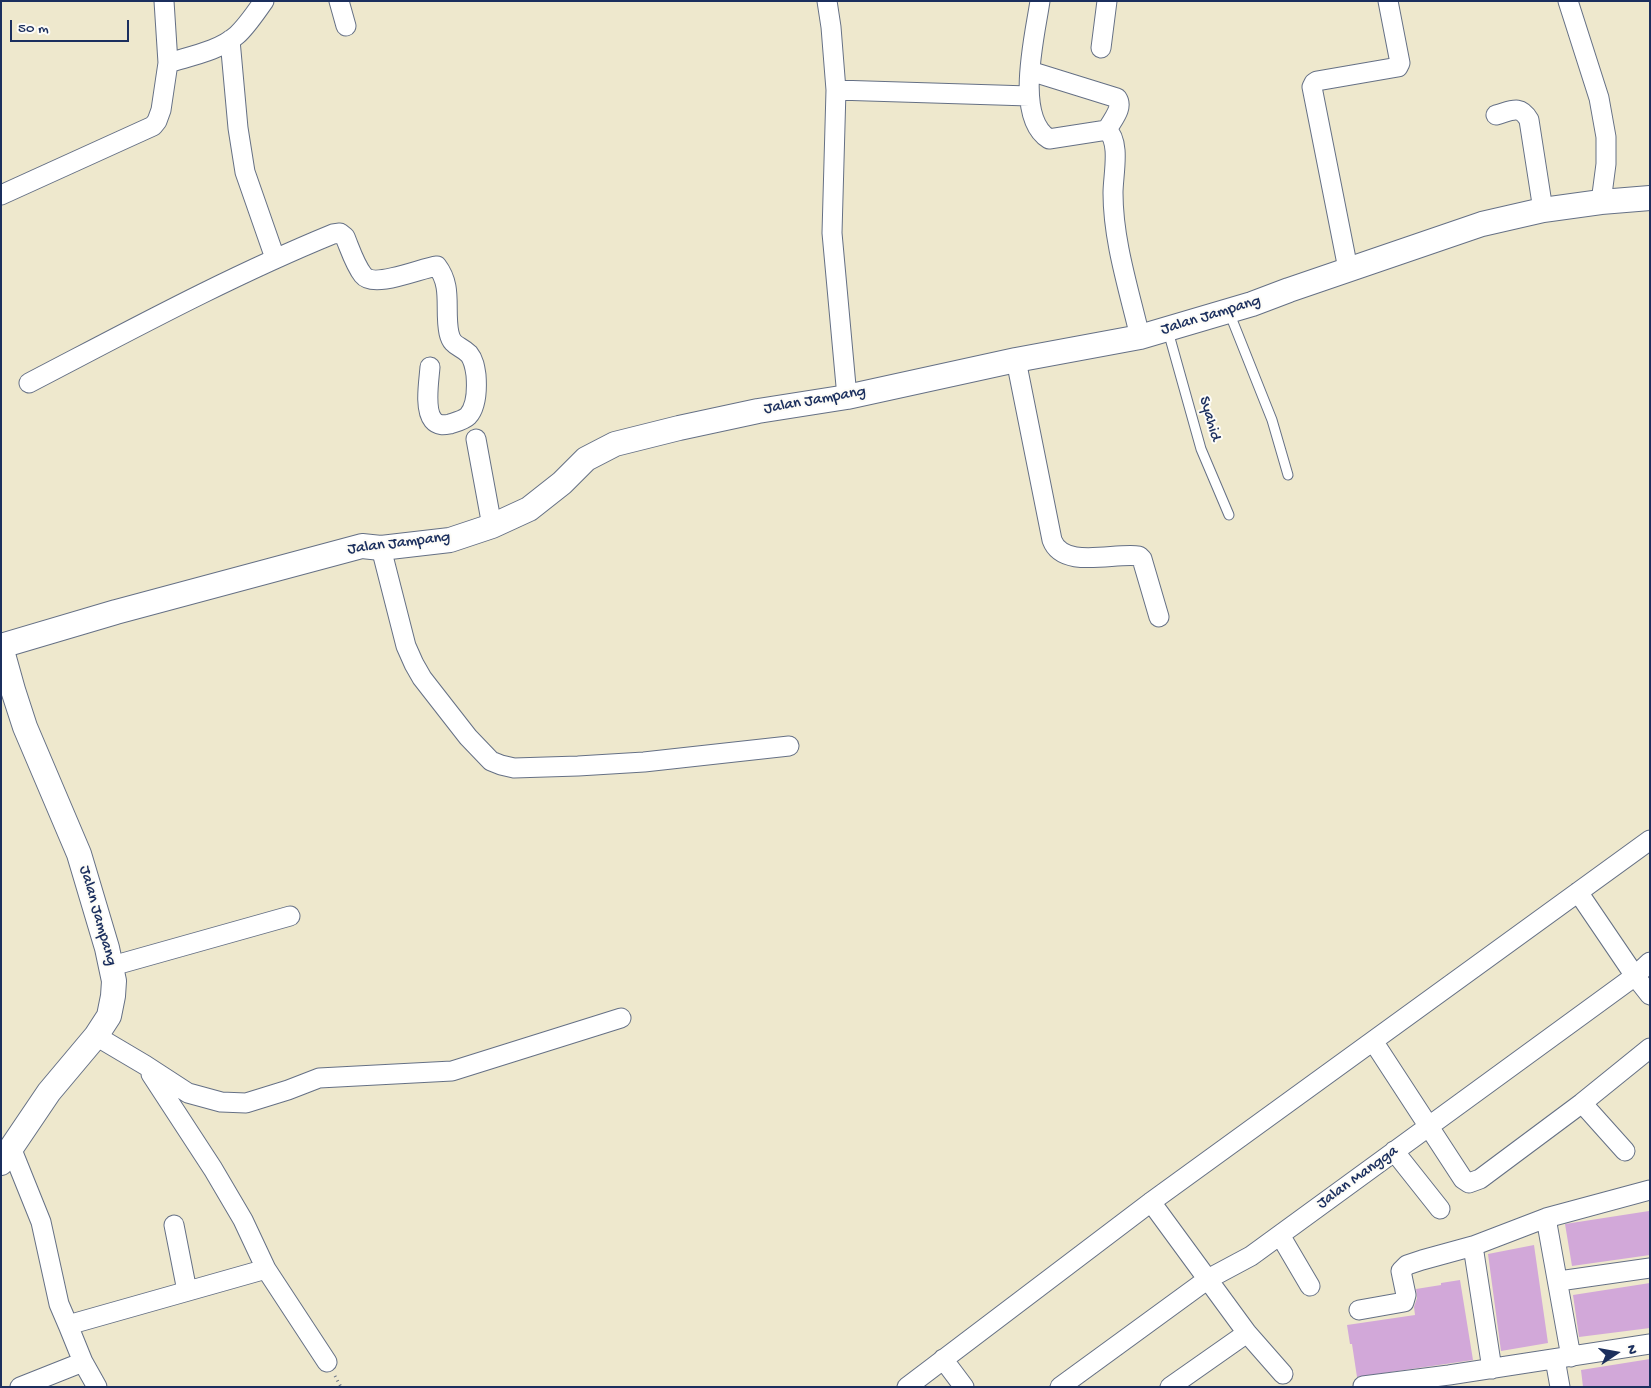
<!DOCTYPE html>
<style>
body{margin:0}
#map{position:relative;width:1651px;height:1388px;overflow:hidden;background:#eee8cd;font-family:"Gochi Hand",sans-serif}
canvas{display:block}
.frame{position:absolute;inset:0;border:2px solid #1b2f5e;pointer-events:none}
.north{position:absolute;left:1591px;top:1328px;width:50px;height:50px;-webkit-text-stroke:4px #fdfcf7;paint-order:stroke;rotate:78deg;font-size:14px;font-weight:700;line-height:20px;text-align:center;color:#1b2f5e}
.north::after{content:'';display:block;margin:auto;width:18px;height:22px;background:#1b2f5e;clip-path:polygon(50% 0,100% 100%,50% 72%,0 100%)}
.scale{position:absolute;left:10px;top:20px;width:119px;height:22px;box-sizing:border-box;border:2px solid #1b2f5e;border-top:0;padding-left:6px;font-size:15px;line-height:18px;white-space:nowrap;color:#1b2f5e;-webkit-text-stroke:4px #fdfcf7;paint-order:stroke}
</style>
<div id="map">
<canvas width="1651" height="1388"></canvas>
<div class="frame"></div>
<div class="north">N</div>
<div class="scale">50 m</div>
</div>
<script>
const ctx = document.querySelector('canvas').getContext('2d');
ctx.lineJoin = 'round';
function fillPath(path, color) { ctx.fillStyle = color; ctx.fill(path, 'evenodd'); }
function strokePath(path, color, width, dash) { ctx.strokeStyle = color; ctx.lineWidth = width; ctx.lineCap = dash ? 'butt' : 'round'; ctx.setLineDash(dash || []); ctx.stroke(path); }
function drawText(font, color, halo, rows, align = 'center') {
  ctx.font = font + ' "Gochi Hand",sans-serif'; ctx.lineWidth = 4; ctx.setLineDash([]); ctx.textBaseline = 'middle'; ctx.strokeStyle = halo; ctx.fillStyle = color; for (const [text, x, y, turn = 0] of rows) {
    ctx.save(); ctx.translate(x, y); ctx.rotate((+turn || 0) * Math.PI / 180); ctx.textAlign = isNaN(turn) ? turn : align; if (halo) ctx.strokeText(text, 0, 0); ctx.fillText(text, 0, 0); ctx.restore();
  }
}
fillPath(new Path2D(`
 M1649,1211L1650,1255L1572,1266L1565,1224Z
 M1534,1245L1548,1343L1501,1351L1488,1254Z
 M1460,1280L1473,1360L1357,1377L1352,1344H1350L1347,1325L1415,1315L1414,1307L1417,1298L1416,1289L1441,1285V1283Z
 M1650,1283V1328L1579,1337L1573,1295Z
 M1650,1359V1387H1583L1581,1370Z`), '#d2a8d9');
const service = new Path2D(`
 M1229,312L1272,420L1288,475
 M1168,331L1201,449L1229,515`);
const minor = new Path2D(`
 M339,1L346,26
 M827,1L831,27L836,90L832,233L847,397
 M1040,1C1035,36 1014,117 1049,139L1107,130C1121,142 1113,175 1113,193C1113,241 1129,290 1140,337
 M1568,1L1599,98L1606,137V164L1601,202
 M230,40L238,128L245,172L275,258
 M1101,48L1107,1
 M168,63C190,56 219,51 237,35C247,26 256,12 264,1
 M1030,71L1117,98C1124,108 1112,120 1107,130
 M836,90L1029,96
 M1496,115C1511,111 1520,104 1529,120L1543,210
 M1,195L153,126L157,121L161,110L168,63L164,1
 M1348,269L1312,87L1314,83L1317,81L1398,67L1400,63L1388,1
 M1016,360L1052,540C1063,570 1115,552 1139,556L1142,559L1159,617
 M29,383C129,331 228,277 333,234L340,233L345,237C350,249 355,265 363,275C374,289 421,268 437,266C453,287 444,309 449,333C452,347 460,345 469,354C474,360 475,368 476,375C477,388 477,406 468,416C464,420 456,422 450,424C444,425 438,426 433,420C424,409 429,381 430,367
 M476,439L492,526
 M381,548L406,646L414,664L422,678L468,737L491,761L501,765L514,768L578,766L644,762L789,746
 M1578,892L1635,976L1650,995
 M112,966L290,916
 M96,1036L145,1065L188,1093L221,1102L246,1103L288,1090L319,1078L452,1071L621,1018
 M1373,1041L1463,1179L1469,1183L1480,1179L1582,1103L1650,1048
 M151,1074L213,1169L243,1220L266,1269L327,1362
 M1582,1103L1625,1151
 M12,1150L41,1222L59,1304L68,1325
 M1394,1151L1440,1209
 M1151,1202L1247,1333L1283,1374
 M1546,1218L1571,1357
 M174,1225L187,1291
 M1280,1235L1310,1286
 M1473,1246L1492,1369
 M1559,1281L1650,1268
 M1359,1310L1404,1302L1406,1295L1401,1271L1407,1265L1422,1260L1473,1246L1546,1218L1650,1190
 M943,1359L964,1387
 M1555,1359L1560,1387
 M1363,1386L1449,1375L1650,1344
 M20,1387L83,1362
 M97,1387L83,1362L68,1325L266,1269
 M907,1387L1151,1202L1650,840
 M1060,1387L1208,1279L1251,1256L1635,976L1650,962
 M1170,1387L1247,1333`);
const tertiary = new Path2D(`
 M1,646L116,612L362,546L381,548L450,540L492,526L529,509L562,483L586,459L615,444L679,428L758,411L847,397L1016,360L1140,337L1252,304L1289,290L1482,224L1543,210L1601,202L1650,198
 M1,647L13,690L25,727L79,854L107,948L114,981L113,996L109,1016L96,1036L49,1092L1,1163`);
strokePath(service, '#657085', 11);
strokePath(minor, '#657085', 21);
strokePath(tertiary, '#657085', 26);
strokePath(new Path2D(`
 M335,1376L341,1387`), '#657085', 3, [1, 4]);
strokePath(service, '#fff', 9);
strokePath(minor, '#fff', 19);
strokePath(tertiary, '#fff', 24);
drawText('16px', '#1b2f5e', '#fdfcf7', [
 ["Jalan Jampang",1211,316,-17],
 ["Jalan Jampang",815,401,-10],
 ["Syahid",1209,419,74],
 ["Jalan Jampang",399,544,-7],
 ["Jalan Jampang",97,916,74],
 ["Jalan Mangga",1358,1178,-36]
]);
</script>
